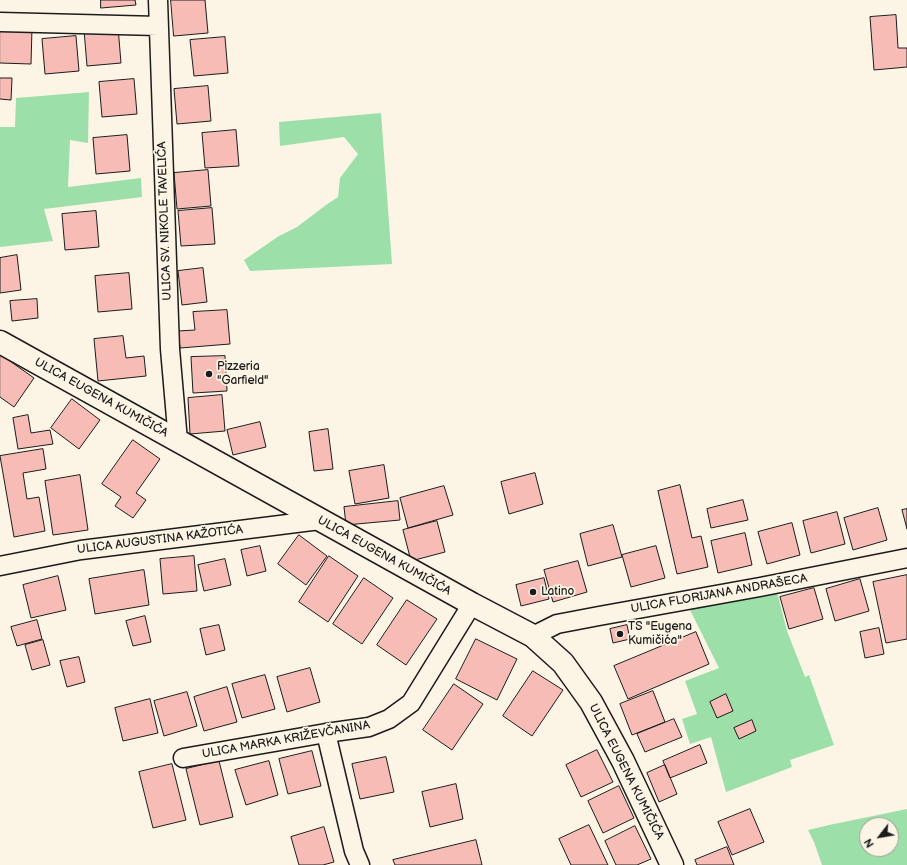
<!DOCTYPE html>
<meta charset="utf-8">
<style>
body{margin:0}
#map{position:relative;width:907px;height:865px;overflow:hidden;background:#fcf5e5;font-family:"Balsamiq Sans",sans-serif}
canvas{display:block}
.north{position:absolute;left:859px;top:817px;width:40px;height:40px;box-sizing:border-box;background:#fcf5e5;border:1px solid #a29e95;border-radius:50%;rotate:239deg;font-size:11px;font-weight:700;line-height:16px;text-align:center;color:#1c1c1c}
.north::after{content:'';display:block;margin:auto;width:14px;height:18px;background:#1c1c1c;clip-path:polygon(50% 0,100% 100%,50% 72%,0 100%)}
</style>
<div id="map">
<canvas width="907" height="865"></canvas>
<div class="north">N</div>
</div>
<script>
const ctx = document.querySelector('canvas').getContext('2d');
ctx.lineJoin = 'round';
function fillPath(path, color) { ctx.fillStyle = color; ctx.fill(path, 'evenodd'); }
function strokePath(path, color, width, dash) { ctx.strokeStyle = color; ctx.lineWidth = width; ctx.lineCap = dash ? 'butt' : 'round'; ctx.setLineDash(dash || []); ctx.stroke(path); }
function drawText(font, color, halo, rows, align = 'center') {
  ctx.font = font + ' "Balsamiq Sans",sans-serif'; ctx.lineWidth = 3.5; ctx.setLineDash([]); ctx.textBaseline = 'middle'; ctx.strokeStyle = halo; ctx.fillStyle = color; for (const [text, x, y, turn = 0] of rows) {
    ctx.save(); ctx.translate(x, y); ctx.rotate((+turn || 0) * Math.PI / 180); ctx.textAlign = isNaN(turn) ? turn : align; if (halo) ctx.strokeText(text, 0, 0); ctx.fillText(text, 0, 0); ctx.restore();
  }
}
fillPath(new Path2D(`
 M89,92L88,143L70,140L68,187L141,178L142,197L44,209L53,241L0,247V127H15L16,98Z
 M381,113L392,264L250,271L244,260L279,236L297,227L326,205L338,197L340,178L358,154L344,137L280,146L279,122Z
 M775,584L787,631L805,677L809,675L834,745L790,760L792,767L726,792L711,737L690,744L682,719L697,714L685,681L719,668L685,600Z
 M907,809V865H822L814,842L808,830L829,825ZM867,825H891V849H867Z`), '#9ddfa9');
const building = new Path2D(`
 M101,0H135L136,5L101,8Z
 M171,0H205L208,33L174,36Z
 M896,15L898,48H907V67L874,70L870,17Z
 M0,27L32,28L31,64L0,63Z
 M118,27L121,63L87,66L84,30Z
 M76,36L79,71L45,74L42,39Z
 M225,37L228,73L194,76L190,40Z
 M0,78H12L11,100L0,99Z
 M134,79L137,114L102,117L99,82Z
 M208,86L211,121L177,124L174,89Z
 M236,130L239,166L205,168L202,133Z
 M127,135L130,171L96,174L93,138Z
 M208,170L211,206L177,209L174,173Z
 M212,208L215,244L181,246L178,211Z
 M96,211L99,247L65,250L62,214Z
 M17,255L21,290L0,293V258Z
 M203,268L207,302L182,305L178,271Z
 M129,273L132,309L98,312L95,276Z
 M37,299L38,318L12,321L10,301Z
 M227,310L230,344L180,348L178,331L195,330L193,312Z
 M123,336L126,358L144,356L146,376L98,381L94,339Z
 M0,354L34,378L14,407L0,397Z
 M225,356L227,391L193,393L191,357Z
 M222,395L225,431L190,434L188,398Z
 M72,399L100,420L79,449L51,428Z
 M28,415L31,433L50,430L53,444L18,449L13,418Z
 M260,422L266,447L233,455L227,430Z
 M328,429L333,469L314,471L309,432Z
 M133,440L160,459L136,493L146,500L133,518L115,506L121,497L102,484Z
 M43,449L46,469L23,473L27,499L39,497L45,531L14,537L0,456Z
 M384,465L389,498L355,504L349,471Z
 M535,473L543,504L509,514L501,482Z
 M80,475L88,530L53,535L45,481Z
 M680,485L692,538L701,536L708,567L677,574L658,491Z
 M444,486L453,515L408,528L400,498Z
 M743,500L748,520L711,528L707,509Z
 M398,501L400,520L346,525L344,507Z
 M878,508L887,540L853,550L844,518Z
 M907,509V529L902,510Z
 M837,512L845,544L811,553L803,521Z
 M437,521L445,552L411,561L403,530Z
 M792,523L800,555L767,564L758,532Z
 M613,525L622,557L588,566L580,534Z
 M745,533L752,565L718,573L711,541Z
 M299,535L327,556L306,585L278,564Z
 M260,546L266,571L247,576L241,550Z
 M656,546L665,578L631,587L622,555Z
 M194,556L197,591L163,594L160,559Z
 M329,556L358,576L328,622L299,602Z
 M225,559L231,585L204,591L198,565Z
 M578,561L587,592L553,602L544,570Z
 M144,570L149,605L95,614L89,579Z
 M907,575V639L886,643L873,582Z
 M58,576L66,610L31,618L23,585Z
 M364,578L393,598L362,644L333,624Z
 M544,578L549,599L521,606L516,585Z
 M860,579L869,611L835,621L826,589Z
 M814,588L823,619L789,629L780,597Z
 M407,600L437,619L406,665L377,645Z
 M145,616L151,642L133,646L126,621Z
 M37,620L42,639L17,646L11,627Z
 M219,625L225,650L206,655L200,629Z
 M627,625L630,639L613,643L610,629Z
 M879,628L884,654L865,658L860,632Z
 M696,632L709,664L628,699L614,666Z
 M476,639L517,659L497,700L456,679Z
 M43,640L50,665L32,670L25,645Z
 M79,657L85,682L67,687L60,661Z
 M310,668L320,702L287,712L277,677Z
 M533,671L563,690L532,736L503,716Z
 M265,675L275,709L242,718L232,684Z
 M454,684L483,704L452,750L423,730Z
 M227,687L237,722L204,731L194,697Z
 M653,691L665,722L632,735L620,704Z
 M187,692L197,726L164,736L154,701Z
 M726,694L733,711L717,718L710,702Z
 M150,699L158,733L123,741L115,708Z
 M674,719L682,737L645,752L637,734Z
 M752,720L756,731L739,739L734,728Z
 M700,745L707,763L670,778L663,761Z
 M597,750L613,782L581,797L566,765Z
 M312,751L321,786L288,794L279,759Z
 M386,757L394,792L360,799L352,764Z
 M219,761L233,817L200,825L186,769Z
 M269,761L278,795L246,805L235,770Z
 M172,764L186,820L153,828L139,772Z
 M665,765L677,794L659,802L647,773Z
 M456,784L463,819L430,827L422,792Z
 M619,786L634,818L603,833L588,801Z
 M750,809L764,842L732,855L718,822Z
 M589,825L608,865H571L559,839Z
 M635,826L651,859L637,865H616L605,841Z
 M324,827L334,862L323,865H299L291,837Z
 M476,840L482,865H395L393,860Z
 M727,847L734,865H697L695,860Z`);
fillPath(building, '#f7bcb5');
strokePath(building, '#1c1c1c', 1);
const minor = new Path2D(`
 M158,0L170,349L178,441
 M0,22L158,26
 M0,566L81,550L320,520
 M533,636L557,624L599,616L760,587L907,558
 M326,733L354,851L360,865
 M183,758L326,733L369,727L389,719L411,703L472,604`);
const tertiary = new Path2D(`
 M0,342L472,604L533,636L563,663L591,702L623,761L672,865`);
strokePath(minor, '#1c1c1c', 21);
strokePath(tertiary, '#1c1c1c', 25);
strokePath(minor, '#fcf5e5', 18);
strokePath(tertiary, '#fcf5e5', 22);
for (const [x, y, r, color] of [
 [209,374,4,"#1c1c1c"],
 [533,592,4,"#1c1c1c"],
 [620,634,4,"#1c1c1c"]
]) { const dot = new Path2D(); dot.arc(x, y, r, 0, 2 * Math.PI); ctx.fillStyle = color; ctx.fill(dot); strokePath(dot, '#fcf5e5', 1.5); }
drawText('12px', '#1c1c1c', '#fcf5e5', [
 ["ULICA SV. NIKOLE TAVELIĆA",165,221,-92],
 ["ULICA EUGENA KUMIČIĆA",101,398,29],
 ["ULICA AUGUSTINA KAŽOTIĆA",160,540,-7],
 ["ULICA EUGENA KUMIČIĆA",384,556,29],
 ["ULICA FLORIJANA ANDRAŠECA",719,594,-10],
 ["ULICA MARKA KRIŽEVČANINA",286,740,-10],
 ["ULICA EUGENA KUMIČIĆA",626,772,63]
]);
drawText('12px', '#1c1c1c', '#fcf5e5', [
 ["Pizzeria",217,367],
 ["\"Garfield\"",217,381],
 ["Latino",541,592],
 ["TS \"Eugena",628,627],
 ["Kumičića\"",628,641]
], 'left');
</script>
